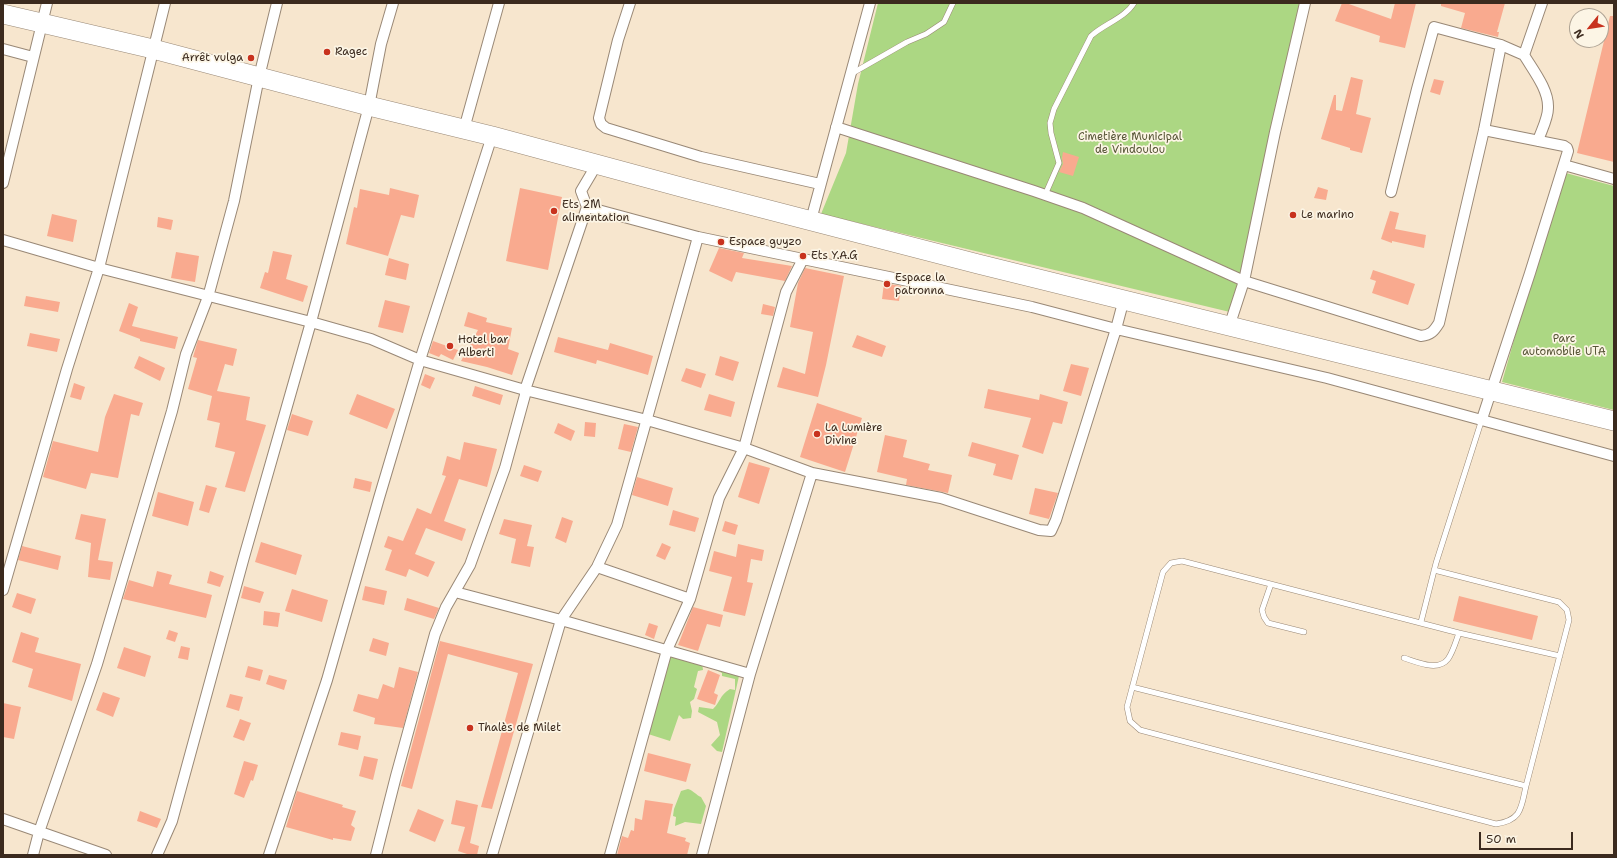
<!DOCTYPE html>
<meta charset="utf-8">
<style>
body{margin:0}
#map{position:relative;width:1617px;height:858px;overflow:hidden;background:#f7e6ce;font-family:"Shantell Sans",sans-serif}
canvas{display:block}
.frame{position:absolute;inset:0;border:4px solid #3b2a1e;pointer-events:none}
.north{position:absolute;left:1569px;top:8px;width:40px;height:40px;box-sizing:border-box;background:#fcf5e5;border:1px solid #afa495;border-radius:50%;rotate:240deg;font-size:11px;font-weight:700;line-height:16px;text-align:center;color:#3b2a1e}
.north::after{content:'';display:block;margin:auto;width:14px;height:18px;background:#c8321e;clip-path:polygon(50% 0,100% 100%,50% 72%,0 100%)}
.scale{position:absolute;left:1479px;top:832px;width:94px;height:18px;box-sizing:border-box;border:2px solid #3b2a1e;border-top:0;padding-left:5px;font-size:12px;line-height:14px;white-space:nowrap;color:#3b2a1e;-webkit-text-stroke:3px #fcf5e5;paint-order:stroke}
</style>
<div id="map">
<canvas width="1617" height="858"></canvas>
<div class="frame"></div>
<div class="north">N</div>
<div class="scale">50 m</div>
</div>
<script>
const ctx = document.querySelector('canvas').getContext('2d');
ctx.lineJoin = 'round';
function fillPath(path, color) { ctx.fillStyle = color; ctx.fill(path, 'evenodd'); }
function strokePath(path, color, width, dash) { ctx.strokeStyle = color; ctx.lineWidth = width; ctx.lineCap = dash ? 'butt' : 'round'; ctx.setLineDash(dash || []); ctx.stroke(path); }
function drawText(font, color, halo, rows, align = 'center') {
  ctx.font = font + ' "Shantell Sans",sans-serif'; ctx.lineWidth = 3.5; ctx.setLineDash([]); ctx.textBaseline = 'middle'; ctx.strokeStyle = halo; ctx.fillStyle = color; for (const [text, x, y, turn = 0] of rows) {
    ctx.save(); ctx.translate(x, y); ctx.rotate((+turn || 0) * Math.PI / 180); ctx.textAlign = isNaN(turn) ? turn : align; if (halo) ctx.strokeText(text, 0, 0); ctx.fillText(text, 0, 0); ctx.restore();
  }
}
fillPath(new Path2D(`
 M878,3H1307L1234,313L821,214L846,153L858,84Z
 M1562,172L1614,186V410L1502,382Z
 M670,654L682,660L702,663L703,670L698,671L694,687L697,689L694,699L690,702L692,711L691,718L683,719L679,715L670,741L645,733Z
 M721,667L733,670L739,676L722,752L717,751L711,745L720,735L717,722L698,712L699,707L713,709C721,701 719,696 730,689L735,690V679L722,676V673L718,671Z
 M688,789C694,791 696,795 701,797L706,806L701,824L685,822L675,826L676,817L673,816L674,809L681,791Z`), '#acd783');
fillPath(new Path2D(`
 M1342,3H1346L1391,19L1395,3H1416L1405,48L1379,42L1380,36L1335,21Z
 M1441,3H1505L1497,32H1499L1498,37L1461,28L1465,13L1441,6Z
 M1610,16H1614V162L1577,153Z
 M1351,77L1363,80L1356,114L1371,118L1362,153L1350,150V148L1321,139L1334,95H1336V110L1342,111Z
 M1434,79L1444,81L1440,95L1430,92Z
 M1063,152L1079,157L1073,176L1059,172L1063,164L1062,158Z
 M1318,187L1328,190L1326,200L1314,198Z
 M390,188L419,195L414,218L401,215L388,256L346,244L354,207L357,208L360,189L389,195Z
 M520,188L562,197L548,270L506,261Z
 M1390,211L1399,213L1395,229L1426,235L1424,248L1392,241V243L1381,239Z
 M52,214L77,220L73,242L47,236Z
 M158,217L173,220L171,230L157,227Z
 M719,248L744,253L742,258L792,266L785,281L736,272L732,282L709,271Z
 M273,251L292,255L286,279L308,286L303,302L260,288L265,272L268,273Z
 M176,252L199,256L195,282L171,278Z
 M389,258L409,264L406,280L385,275Z
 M805,268L844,276L826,365L818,397L777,387L783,367L805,374L813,332L790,327L798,283Z
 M1373,270L1415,284L1408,305L1372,293L1376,281L1370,279Z
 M884,283L901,286L899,301L882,299Z
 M26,296L60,302L58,312L24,306Z
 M385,300L410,306L403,333L378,327Z
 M129,303L138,307L132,326L178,337L175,349L140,341V339L119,331Z
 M763,304L775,307L773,316L761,314Z
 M468,312L487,318L486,322L512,328L508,349L519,353L512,375L487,367L461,361L478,330L464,326Z
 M30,333L60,339L57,352L27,346Z
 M857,335L886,346L882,357L852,347Z
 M558,337L608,350L610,343L653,356L648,375L597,360L596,364L554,352Z
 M198,340L237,349L233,366L225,364L217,391L250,397L246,420L266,425L245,492L225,487L235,452L215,447L220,423L207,420L212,396L188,389L197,358L193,357Z
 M433,341L458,350L453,360L441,354L439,357L429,353Z
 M139,356L165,368L160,381L134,368Z
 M720,356L739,362L733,381L715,375Z
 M1071,364L1089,368L1081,396L1063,391Z
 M686,368L706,374L701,388L681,381Z
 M425,374L435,378L430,389L421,385Z
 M74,383L85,387L81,400L70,397Z
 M475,386L503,395L500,405L472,396Z
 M988,389L1039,400L1040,394L1068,402L1062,424L1053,422L1043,454L1022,447L1031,418L984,408Z
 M114,394L143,403L139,416L131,414L118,478L91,473L86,489L43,477L53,441L98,452L105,417Z
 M357,394L395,409L387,429L349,414Z
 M709,394L735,402L731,417L704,410Z
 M817,403L862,418L845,472L800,457Z
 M292,414L313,421L308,436L287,430Z
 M585,422L596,423L595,437L584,436Z
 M558,423L575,431L571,441L554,433Z
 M624,424L638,427L631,452L618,449Z
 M885,435L907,440L903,457L930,464L928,470L952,475L948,493L906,485L907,479L877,472Z
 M464,442L497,449L487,487L459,479L444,521L466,529L462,541L426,528L415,554L435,562L428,577L409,569L406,577L385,570L392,550L384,547L388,536L403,541L417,508L431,514L446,476L442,475L447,456L460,460Z
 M972,442L1019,455L1012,480L993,475L996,464L968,456Z
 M749,462L770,468L759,504L738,497Z
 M524,465L542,471L538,482L520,476Z
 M637,477L673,488L668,506L632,495Z
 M355,478L372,482L370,492L353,488Z
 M206,485L217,488L209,513L199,510Z
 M1035,488L1058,493L1049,519L1029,514Z
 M158,492L194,502L188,526L152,516Z
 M673,510L699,518L695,532L669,525Z
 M81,514L106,519L98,560L113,562L110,580L88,577L91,543L75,539Z
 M562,517L573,521L566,543L555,538Z
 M504,519L532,525L527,546L534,547L530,567L511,563L516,539L499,534Z
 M725,521L738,525L735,535L722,531Z
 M261,542L302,555L296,575L255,562Z
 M662,543L671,547L665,560L656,556Z
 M738,544L764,550L762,561L751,559L747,582L753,583L745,616L723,611L732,577L709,571L714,551L736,557Z
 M22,546L61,556L58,570L18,560Z
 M157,571L172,575L169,584L212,595L206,618L123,599L129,580L153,587Z
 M210,571L224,576L220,587L207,583Z
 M244,586L264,592L260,603L241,598Z
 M365,586L387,591L384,605L362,600Z
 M292,589L328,600L322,622L285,611Z
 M17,593L36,599L31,614L12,607Z
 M1459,596L1538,616L1532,640L1453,621Z
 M407,598L439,608L434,619L404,610Z
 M693,607L723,615L720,627L707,624L698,651L678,645Z
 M264,611L280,613L278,627L263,625Z
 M649,623L658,626L654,639L645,635Z
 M169,630L178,633L175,642L166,639Z
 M21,632L39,638L35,652L81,664L72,701L28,687L33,669L12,662Z
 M373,638L389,643L386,656L369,651Z
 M440,641L533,664L492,809L481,807L518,673L448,654L412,789L401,786Z
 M181,646L190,648L188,660L178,658Z
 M124,647L151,656L145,677L117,668Z
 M248,666L263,670L260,681L245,677Z
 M399,667L418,672L403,728L374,724L375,718L353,711L358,694L378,699L383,684L394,688Z
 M708,670L720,675L714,693L718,695L715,705L697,699Z
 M269,675L287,680L284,690L266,684Z
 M103,692L120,698L113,717L96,710Z
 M230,694L243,697L239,711L226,707Z
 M3,703L21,707L14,739L3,737Z
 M240,719L251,723L244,741L233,737Z
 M341,732L361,736L358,750L338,745Z
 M648,753L691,764L686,782L644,771Z
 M364,756L378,759L373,780L359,776Z
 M244,761L258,765L253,781L251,780L244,798L234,794Z
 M297,791L343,805L342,807L356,811L351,825L355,828L351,841L333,838V840L286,827Z
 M456,800L478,805L470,843L479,846L477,855H470L458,851L465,827L451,824Z
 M645,800L673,804L667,833L686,838L685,841L690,843L687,855H617L622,836L628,838L631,830L634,831L635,818L642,820Z
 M418,809L444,820L435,842L409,831Z
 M140,811L161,819L157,828L137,821Z`), '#f9aa8f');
const lane = new Path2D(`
 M851,74L907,42L926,34L944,22L953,3
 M1045,195L1059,163L1051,133L1050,123L1054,109L1091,36C1104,24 1125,18 1134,3
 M1271,584L1262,610L1264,617L1268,623L1304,632
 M1421,622L1436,563L1482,419
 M1404,658C1417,662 1438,672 1448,659C1453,652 1456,641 1459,633
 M1132,687L1526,786L1569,620L1567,610L1559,602L1434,570
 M1526,786C1521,808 1522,820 1496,824L1140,730L1130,721L1127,707L1163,572L1171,563L1182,561L1459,633L1560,656`);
const street = new Path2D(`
 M630,3L618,40L599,118L601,124L606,128L701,157L820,184
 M3,49L33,57
 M836,127L1034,191L1083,208L1244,281L1421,336C1431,335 1434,331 1439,323L1484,130L1501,45
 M464,129L499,3
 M1538,141C1541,131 1548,119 1548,108C1549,90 1533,70 1524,55L1542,3
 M1564,165L1614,179
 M3,183L47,3
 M1391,192L1417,89L1434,27L1501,45L1524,55
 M587,207L698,237L1032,307L1116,329L1327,378L1614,456
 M811,220L870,3
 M3,240L99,268L311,322L371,339L420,360L525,390L647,420L744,448L812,473L941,498L1039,530L1051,531L1056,520L1116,329L1124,299
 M1229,327L1244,281L1275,132L1305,3
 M1482,419L1530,273L1568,151L1567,148L1564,146L1484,130
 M597,567L690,599
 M3,590L67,369L99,268L165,3
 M455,592L561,620L750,674
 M3,819L106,855
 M33,855L39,832L97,664L172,411L186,354L208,297L234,201L259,77L277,3
 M157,855L172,821L244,557L311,322L369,106L381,44L393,3
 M269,855L327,680L379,498L420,360L492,136
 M376,855L396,776L435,634L446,607L470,565L505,468L525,395V390L587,207L581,191L597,164
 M492,855L561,620L597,567L617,525L698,237
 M610,855L667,650L690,599L719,498L744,448L786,292L803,259
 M702,855L750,674L812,473`);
const highway = new Path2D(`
 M3,14L153,49L369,106L492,136L692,190L978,264L1614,421`);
strokePath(lane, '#998876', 6);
strokePath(street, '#998876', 12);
strokePath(highway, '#998876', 20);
strokePath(lane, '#fff', 5);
strokePath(street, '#fff', 10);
strokePath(highway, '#fff', 19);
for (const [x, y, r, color] of [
 [327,52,4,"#c8321e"],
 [251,58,4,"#c8321e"],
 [554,211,4,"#c8321e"],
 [1293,215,4,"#c8321e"],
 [721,242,4,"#c8321e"],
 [803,256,4,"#c8321e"],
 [887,284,4,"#c8321e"],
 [450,346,4,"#c8321e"],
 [817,434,4,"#c8321e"],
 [470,728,4,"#c8321e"]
]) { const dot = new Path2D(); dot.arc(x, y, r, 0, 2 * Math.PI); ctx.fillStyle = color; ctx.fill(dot); strokePath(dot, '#fcf5e5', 1.5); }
drawText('11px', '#3b2a1e', '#fcf5e5', [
 ["Ragec",335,52],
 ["Arrêt vulga",243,58,"right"],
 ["Ets 2M",562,205],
 ["alimentation",562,218],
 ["Le marino",1301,215],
 ["Espace guyzo",729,242],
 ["Ets Y.A.G",811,256],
 ["Espace la",895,278],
 ["patronna",895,291],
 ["Hotel bar",458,340],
 ["Alberti",458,353],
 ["La Lumière",825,428],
 ["Divine",825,441],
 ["Thalès de Milet",478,728]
], 'left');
drawText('11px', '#575537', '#fcf5e5', [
 ["Cimetière Municipal",1130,137],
 ["de Vindoulou",1130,150],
 ["Parc",1564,339],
 ["automoblie UTA",1564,352]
]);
</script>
